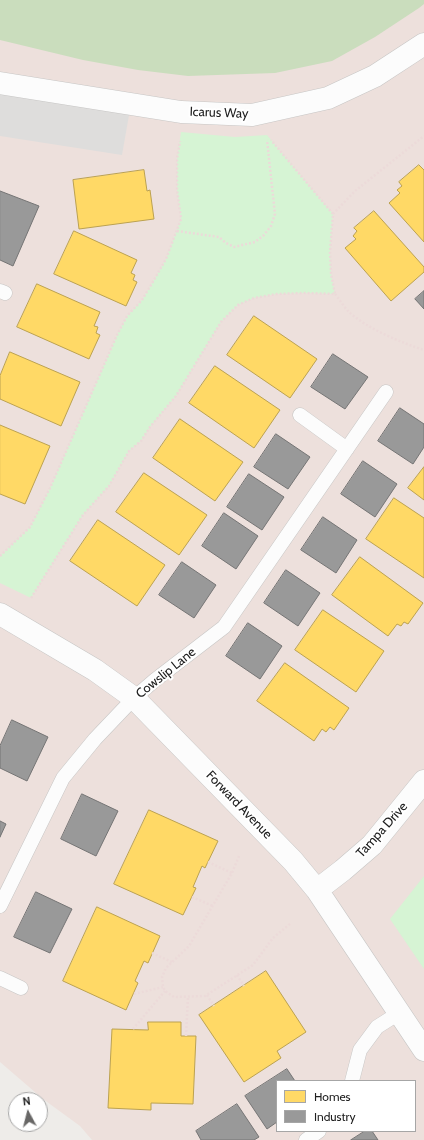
<!DOCTYPE html>
<style>
body{margin:0}
#map{position:relative;width:424px;height:1140px;overflow:hidden;background:#eeece9;font-family:Cabin,sans-serif}
canvas{display:block}
.legend{position:absolute;left:276px;top:1080px;width:140px;height:52px;box-sizing:border-box;background:#fff;border:1px solid #a6a6a6;margin:0;padding:5px 7px;list-style:none;font-size:12px;color:#202020}
.legend li{display:flex;align-items:center;gap:8px;height:20px}
.legend b{width:20px;border:1px solid #a6a6a6}
.north{position:absolute;left:8px;top:1092px;width:40px;height:40px;box-sizing:border-box;background:#fff;border:1px solid #a6a6a6;border-radius:50%;rotate:353deg;font-size:11px;font-weight:700;line-height:16px;text-align:center;color:#202020}
.north::after{content:'';display:block;margin:auto;width:14px;height:18px;background:#686766;clip-path:polygon(50% 0,100% 100%,50% 72%,0 100%)}
</style>
<div id="map">
<canvas width="424" height="1140"></canvas>
<ul class="legend">
<li><b style="height:11px;background:#ffd966"></b>Homes</li>
<li><b style="height:11px;background:#999"></b>Industry</li>
</ul>
<div class="north">N</div>
</div>
<script>
const ctx = document.querySelector('canvas').getContext('2d');
ctx.lineJoin = 'round';
function fillPath(path, color) { ctx.fillStyle = color; ctx.fill(path, 'evenodd'); }
function strokePath(path, color, width, dash) { ctx.strokeStyle = color; ctx.lineWidth = width; ctx.lineCap = dash ? 'butt' : 'round'; ctx.setLineDash(dash || []); ctx.stroke(path); }
function drawText(font, color, halo, rows, align = 'center') {
  ctx.font = font + ' Cabin,sans-serif'; ctx.lineWidth = 4; ctx.setLineDash([]); ctx.textBaseline = 'middle'; ctx.strokeStyle = halo; ctx.fillStyle = color; for (const [text, x, y, turn = 0] of rows) {
    ctx.save(); ctx.translate(x, y); ctx.rotate((+turn || 0) * Math.PI / 180); ctx.textAlign = isNaN(turn) ? turn : align; if (halo) ctx.strokeText(text, 0, 0); ctx.fillText(text, 0, 0); ctx.restore();
  }
}
fillPath(new Path2D(`
 M0,0H424V1140H92L80,1126L43,1099L0,1062ZM277,1081H415V1131H277Z`), '#ede0dc');
fillPath(new Path2D(`
 M0,0H424V4L419,8L375,37L332,61L275,73L188,76L138,70L83,60L0,40Z`), '#caddbd');
fillPath(new Path2D(`
 M181,132L235,137L267,135L333,214L330,252L331,273L335,294L305,293L277,294L254,298L238,305L221,322L176,396L150,427L141,441L129,451L109,486L83,515L31,598L0,583V556L30,527L50,488L117,335L127,316L142,300L154,280L166,259L181,219L177,190V159Z
 M424,876V969L390,919Z`), '#d6f4d4');
fillPath(new Path2D(`
 M0,83L131,104L122,155L0,136Z`), '#dedddc');
const homes = new Path2D(`
 M419,165L424,170V242L389,203L400,193L397,190L402,186L399,182Z
 M144,170L147,191L150,190L154,219L79,229L73,180Z
 M374,211L424,267V272L391,301L345,248L356,239L353,236L357,231L354,228Z
 M74,231L137,260L131,273L135,275L133,280L137,282L126,306L54,274Z
 M37,284L100,312L94,326L98,327L96,333L100,335L89,359L17,327Z
 M254,316L317,359L290,398L227,355Z
 M10,352L80,382L61,426L0,399V376Z
 M215,366L280,410L254,448L189,403Z
 M180,419L243,462L215,501L153,458Z
 M0,425L50,446L25,504L0,494Z
 M424,467V500L408,488Z
 M144,473L207,515L179,555L116,512Z
 M394,498L424,518V578L366,539Z
 M98,520L165,565L137,606L70,561Z
 M360,557L423,603L408,624L404,622L401,626L397,624L388,636L332,595Z
 M323,610L384,651L356,692L295,650Z
 M285,663L349,708L334,730L330,727L326,732L322,729L314,741L257,701Z
 M149,810L218,841L205,868L202,866L193,887L196,888L183,915L114,884Z
 M97,907L160,936L148,963L144,961L135,981L138,983L126,1010L63,981Z
 M266,971L306,1032L277,1051L281,1058L244,1082L199,1015Z
 M148,1022H181V1036H196L193,1104L151,1103V1110L108,1108L112,1029L148,1030Z`);
fillPath(homes, '#ffd966');
strokePath(homes, '#bca251', 1);
const industry = new Path2D(`
 M0,191L39,206L13,266L0,260Z
 M424,291V309L415,299Z
 M333,354L368,377L345,409L311,387Z
 M400,408L424,424V447L413,464L378,441Z
 M276,434L310,457L288,489L254,467Z
 M363,461L397,484L375,517L341,494Z
 M249,474L284,497L262,530L227,507Z
 M224,513L258,536L236,569L202,546Z
 M323,517L357,540L336,573L301,550Z
 M182,562L216,585L194,618L159,595Z
 M286,570L320,593L298,626L264,603Z
 M248,623L282,646L260,679L226,656Z
 M12,720L48,737L27,781L0,768V746Z
 M82,794L118,811L96,856L61,839Z
 M0,821L6,824L0,837Z
 M36,892L72,909L50,953L14,937Z
 M287,1069L295,1081H277V1122L267,1129L245,1096Z
 M237,1104L259,1137L254,1140H201L196,1131Z
 M365,1131H372L378,1140H351Z`);
fillPath(industry, '#999');
strokePath(industry, '#757575', 1);
const lane = new Path2D(`
 M0,291L5,293
 M300,415L347,449
 M0,906L63,778L95,739L134,698L155,680L224,627L386,392
 M0,978L21,988
 M352,1081L360,1050L377,1027L399,1013
 M306,1140L319,1131`);
const street = new Path2D(`
 M0,83L181,112L252,115L328,98L375,76L424,44
 M0,614L95,670L134,698L293,861L317,890L424,1050
 M317,890L343,870L372,845L424,781`);
strokePath(lane, '#c7c6c5', 15);
strokePath(street, '#c7c6c5', 23);
strokePath(new Path2D(`
 M333,214L355,191L424,136
 M177,231L219,237L226,243L234,247L255,242L264,235L271,226L275,214L267,140
 M335,294C340,300 344,307 349,312C366,328 402,343 424,350
 M0,556L30,527L50,488L117,335L127,316L142,300L154,280L166,259L181,219L177,190V159L180,141
 M31,598L83,515L109,486L129,451L141,441L150,427L176,396L221,322L238,305L254,298L277,294L305,293L335,294L331,273L330,252L333,214L271,140
 M239,856L232,873L189,946L166,968L162,977L163,987L165,991L174,997L205,996L253,965L273,938L291,923
 M208,862L232,873
 M192,897L213,906
 M152,953L172,962
 M237,975L244,986
 M134,994L163,987
 M207,995L214,1006
 M133,1029L165,991
 M186,1036L188,997`), '#ecdad9', 2.5, [2, 2]);
strokePath(lane, '#fcfcfc', 14);
strokePath(street, '#fcfcfc', 22);
drawText('13px', '#202020', '#fff', [
 ["Icarus Way",219,113,2],
 ["Cowslip Lane",166,673,-39],
 ["Forward Avenue",239,805,46],
 ["Tampa Drive",382,830,-48]
]);
</script>
